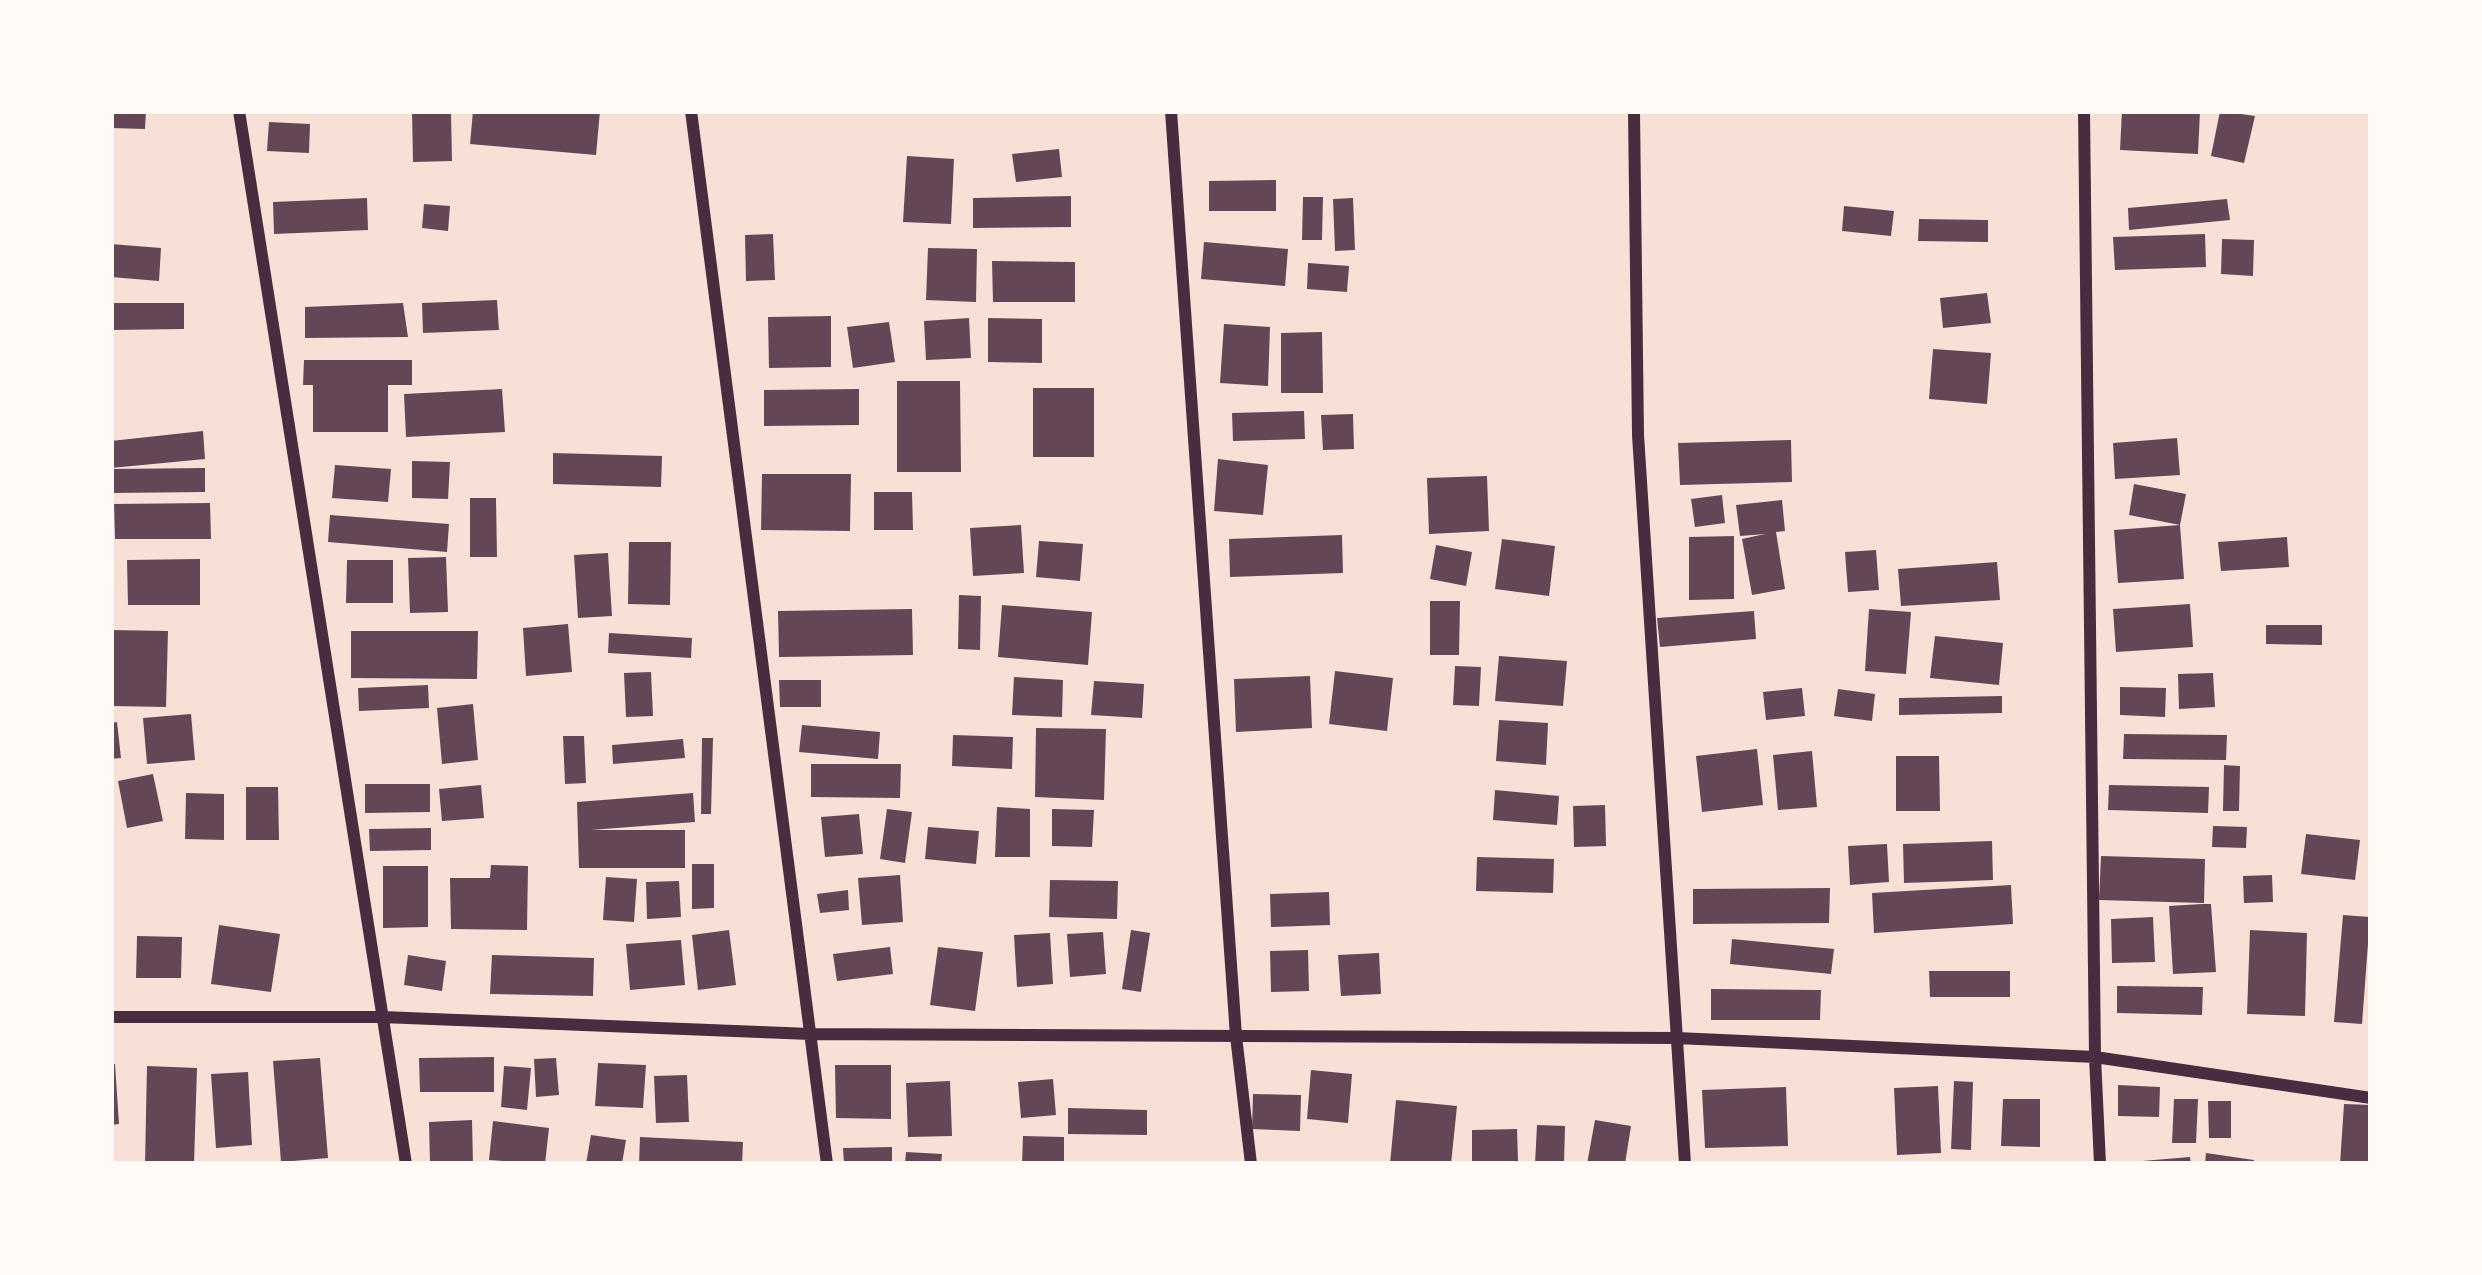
<!DOCTYPE html>
<style>
body{margin:0}
#map{position:relative;width:2482px;height:1275px;overflow:hidden;background:#f7e1d7;font-family:"Crimson Pro",serif}
canvas{display:block}
.frame{position:absolute;inset:0;border:114px solid #fffaf5;pointer-events:none}
</style>
<div id="map">
<canvas width="2482" height="1275"></canvas>
<div class="frame"></div>
</div>
<script>
const ctx = document.querySelector('canvas').getContext('2d');
ctx.lineJoin = 'round';
function fillPath(path, color) { ctx.fillStyle = color; ctx.fill(path, 'evenodd'); }
function strokePath(path, color, width, dash) { ctx.strokeStyle = color; ctx.lineWidth = width; ctx.lineCap = dash ? 'butt' : 'round'; ctx.setLineDash(dash || []); ctx.stroke(path); }
fillPath(new Path2D(`
 M111,111H146L145,129L111,128Z
 M412,111H451L452,161L413,162Z
 M473,111H600L596,155L470,144Z
 M2122,111H2200L2198,154L2120,150Z
 M2220,111L2255,116L2244,163L2211,156Z
 M269,122L310,124L309,153L267,151Z
 M1059,149L1062,177L1016,182L1012,154Z
 M907,156L954,159L951,224L903,222Z
 M1276,180V211H1209V181Z
 M1071,196V227L973,228V198Z
 M1303,197H1323L1322,240H1302Z
 M367,198L368,230L274,234L273,202Z
 M1353,198L1355,250L1335,251L1333,199Z
 M2227,199L2230,220L2129,230L2128,208Z
 M424,204L450,206L448,231L422,228Z
 M1844,206L1894,211L1891,236L1842,231Z
 M1919,219L1988,220V242L1918,241Z
 M773,234L775,280L746,281L745,235Z
 M2205,234L2206,267L2115,270L2113,237Z
 M2222,239L2254,240L2253,276L2221,274Z
 M1204,242L1288,249L1285,286L1201,279Z
 M111,244L161,248L159,281L111,277Z
 M928,248L977,249L976,302L926,300Z
 M992,261L1075,262V302H993Z
 M1308,263L1349,266L1347,292L1307,289Z
 M1987,293L1991,323L1943,328L1940,298Z
 M497,300L499,330L423,333L422,303Z
 M111,303H184V329L111,330Z
 M403,303L408,337L305,338V307Z
 M831,316V367L769,368L768,317Z
 M969,318L971,358L926,360L924,321Z
 M988,318L1042,319V363L988,362Z
 M889,322L895,362L853,368L847,327Z
 M1224,324L1270,327L1268,386L1220,383Z
 M1322,332L1323,393H1281V333Z
 M1933,349L1991,353L1987,404L1929,399Z
 M304,360H412V385H388V432H313V385H303Z
 M897,381H960L961,472H897Z
 M1033,388H1094V457H1033Z
 M502,389L505,432L406,437L404,394Z
 M859,389V425L764,426V390Z
 M1304,411L1305,439L1233,441L1232,413Z
 M1353,414L1354,449L1323,450L1321,415Z
 M203,431L205,459L111,468V441Z
 M2177,438L2180,475L2115,479L2113,443Z
 M1791,440L1792,482L1680,485L1678,443Z
 M553,453L662,456L661,487L553,484Z
 M1218,459L1268,465L1263,515L1214,511Z
 M412,461L450,462L448,499L412,498Z
 M335,465L391,469L388,502L332,498Z
 M205,468V492L111,493V469Z
 M762,474H851L850,531L761,530Z
 M1487,476L1489,531L1429,534L1427,478Z
 M2134,484L2186,494L2180,525L2129,515Z
 M874,492H912L913,530H874Z
 M1722,495L1725,523L1695,527L1691,499Z
 M470,498H496L497,557H470Z
 M1782,500L1785,531L1776,532L1785,589L1752,595L1742,539L1765,534L1740,536L1736,505Z
 M210,503L211,539H115L114,504Z
 M330,515L449,524L447,552L328,542Z
 M1021,525L1024,573L973,576L970,528Z
 M2180,525L2184,579L2118,583L2114,530Z
 M1342,535L1343,573L1230,577L1229,539Z
 M1734,536V599L1689,600V537Z
 M2287,537L2289,567L2221,571L2218,542Z
 M1502,539L1555,546L1549,596L1495,589Z
 M1039,541L1083,544L1080,581L1036,577Z
 M629,542H671L670,605L628,604Z
 M1436,545L1472,552L1466,586L1430,579Z
 M1876,550L1879,590L1848,592L1845,552Z
 M608,553L612,616L578,618L574,555Z
 M446,557L448,612L410,613L408,558Z
 M200,559V605H128L127,560Z
 M347,560H393V603H346Z
 M1997,562L2000,600L1901,606L1898,569Z
 M959,595L981,596L980,650L958,649Z
 M1430,601H1460L1459,655H1430Z
 M2190,604L2193,647L2116,652L2113,609Z
 M1002,605L1092,612L1088,665L998,657Z
 M912,609L913,655L779,657L778,611Z
 M1869,609L1911,612L1906,674L1865,671Z
 M1754,611L1756,639L1660,647L1657,618Z
 M568,624L572,672L526,676L523,628Z
 M2266,625H2322V645L2266,644Z
 M111,630L168,631L166,707L111,706Z
 M351,631H478L477,679L351,678Z
 M609,633L692,638L691,658L608,653Z
 M1935,636L2003,643L1999,685L1930,678Z
 M1499,656L1567,661L1563,706L1495,701Z
 M1455,666L1481,667L1479,706L1453,705Z
 M1335,671L1393,678L1387,731L1329,724Z
 M651,672L653,716L626,717L624,673Z
 M2213,673L2215,707L2179,709L2178,674Z
 M1310,676L1312,728L1236,732L1234,679Z
 M1014,677L1063,680L1062,717L1012,715Z
 M779,680H821V707H780Z
 M1094,681L1144,684L1142,718L1091,715Z
 M428,685L429,708L359,711L358,688Z
 M2120,687L2166,688L2165,717L2120,715Z
 M1802,688L1805,716L1766,720L1763,692Z
 M1838,689L1875,694L1872,721L1834,716Z
 M2002,696V713L1899,715V698Z
 M473,704L478,760L442,764L437,708Z
 M191,714L195,760L147,764L143,718Z
 M1499,720L1548,723L1546,765L1496,761Z
 M117,722L121,758L111,759V723Z
 M802,725L880,732L878,759L799,752Z
 M1036,728L1106,729L1104,800L1035,797Z
 M2124,734L2227,735L2226,760L2123,759Z
 M953,735L1013,737L1012,769L952,766Z
 M563,736H584L586,783L565,784Z
 M702,738H713L711,814H701Z
 M683,739L685,758L613,764L612,745Z
 M1757,749L1763,805L1702,812L1696,756Z
 M1812,751L1817,807L1778,810L1773,755Z
 M1896,756H1939L1940,811H1896Z
 M811,764H901L900,798L811,797Z
 M2224,765L2240,766L2239,811H2223Z
 M153,774L163,821L127,828L118,781Z
 M365,784H430V812L365,813Z
 M481,785L484,818L442,821L439,789Z
 M2109,785L2209,787L2208,813L2108,810Z
 M246,787H278L279,840H246Z
 M1495,790L1559,796L1557,825L1493,820Z
 M186,793L224,794V840L185,839Z
 M693,793L695,822L591,830H685V868H579L577,802Z
 M1605,805L1606,846L1574,847L1573,806Z
 M997,807L1030,809V857H995Z
 M887,809L912,812L905,863L880,859Z
 M1052,809L1094,810L1092,847L1052,846Z
 M859,814L863,854L825,857L821,817Z
 M2213,826L2247,827L2246,848L2212,847Z
 M928,827L979,831L976,864L925,859Z
 M431,828V850L370,851L369,829Z
 M2306,834L2360,840L2355,880L2301,874Z
 M1992,841L1993,880L1904,883L1903,844Z
 M1887,844L1889,882L1850,885L1848,846Z
 M2101,856L2205,859L2204,903L2099,900Z
 M1477,857L1554,859L1553,893L1476,891Z
 M692,864H714V908L692,909Z
 M491,865L528,866L527,930L451,929L450,878H490Z
 M383,866H428V927L383,928Z
 M900,875L903,922L862,925L858,878Z
 M2272,875L2273,902L2244,903L2243,876Z
 M606,877L637,879L634,922L603,920Z
 M1050,880L1118,881L1117,919L1049,917Z
 M679,881L681,917L647,919L646,882Z
 M2011,885L2013,924L1874,933L1872,893Z
 M1830,888L1829,923L1693,924V889Z
 M848,890L849,910L820,913L817,894Z
 M1329,892L1330,925L1271,927L1270,894Z
 M2202,904H2211L2216,972L2173,974L2169,906Z
 M2343,915L2370,917L2362,1024L2334,1022Z
 M2153,917L2155,962L2112,963L2111,919Z
 M219,925L280,934L271,992L211,984Z
 M729,930L736,985L698,990L692,935Z
 M1131,930L1150,933L1141,992L1122,989Z
 M2250,930L2307,933L2305,1016L2247,1014Z
 M1103,932L1106,974L1070,977L1067,934Z
 M1050,933L1053,984L1017,987L1014,935Z
 M137,936L182,937L181,978H136Z
 M1732,939L1834,949L1831,974L1730,964Z
 M681,940L685,985L630,990L626,944Z
 M890,947L893,974L837,981L833,954Z
 M938,947L983,952L975,1011L930,1005Z
 M1308,950L1309,991L1271,992L1270,951Z
 M1379,953L1381,994L1341,996L1338,955Z
 M408,955L446,961L442,991L404,985Z
 M492,955L594,958L593,996L490,994Z
 M1929,971H2010V997H1930Z
 M2117,986L2203,987L2202,1015L2117,1013Z
 M1711,989L1821,990L1820,1020H1711Z
 M494,1057V1092H420L419,1058Z
 M320,1058L328,1158L281,1162L273,1061Z
 M556,1058L559,1095L536,1097L534,1059Z
 M598,1063L646,1065L643,1108L595,1106Z
 M111,1064H115L119,1124L111,1125Z
 M835,1065H891V1119L836,1118Z
 M147,1066L197,1068L194,1164H145Z
 M504,1066L531,1068L527,1110L501,1107Z
 M1311,1070L1352,1074L1348,1123L1307,1119Z
 M248,1072L252,1145L216,1148L211,1074Z
 M687,1075L689,1122L656,1123L654,1076Z
 M1053,1079L1056,1115L1021,1118L1018,1082Z
 M950,1081L952,1136L908,1137L906,1083Z
 M1954,1081L1973,1082L1971,1150L1951,1149Z
 M2118,1085L2160,1087L2159,1117L2118,1116Z
 M1938,1086L1941,1153L1897,1155L1894,1088Z
 M1786,1087L1788,1146L1705,1148L1702,1090Z
 M1253,1094L1301,1095L1300,1131L1252,1129Z
 M2003,1099H2040V1147L2001,1146Z
 M2174,1099H2198L2196,1143H2172Z
 M1396,1100L1457,1106L1451,1164H1390Z
 M2208,1101H2231V1138H2209Z
 M2344,1104L2371,1105V1164H2340Z
 M1068,1108L1147,1110V1135L1068,1134Z
 M472,1120L473,1164H430L429,1122Z
 M1595,1120L1631,1126L1625,1164H1587Z
 M493,1121L549,1128L545,1164L489,1160Z
 M1537,1125L1565,1126L1564,1164H1535Z
 M1517,1129L1518,1161H1472V1130Z
 M591,1135L626,1140L622,1164H586Z
 M1023,1136L1064,1137V1164H1022Z
 M640,1137L743,1142L742,1164H639Z
 M892,1147V1164H844L843,1148Z
 M906,1152L942,1154L941,1164H905Z
 M2206,1153L2254,1160L2253,1164H2205Z
 M2190,1157L2191,1164H2142V1161Z`), '#644757');
strokePath(new Path2D(`
 M239,111L406,1164
 M691,111L827,1164
 M1171,111L1236,1036L1251,1164
 M1634,111L1638,435L1685,1164
 M2084,111L2095,1057L2100,1164
 M111,1017H382L810,1034L1677,1038L2095,1057L2371,1098`), '#4a2c40', 12);
</script>
